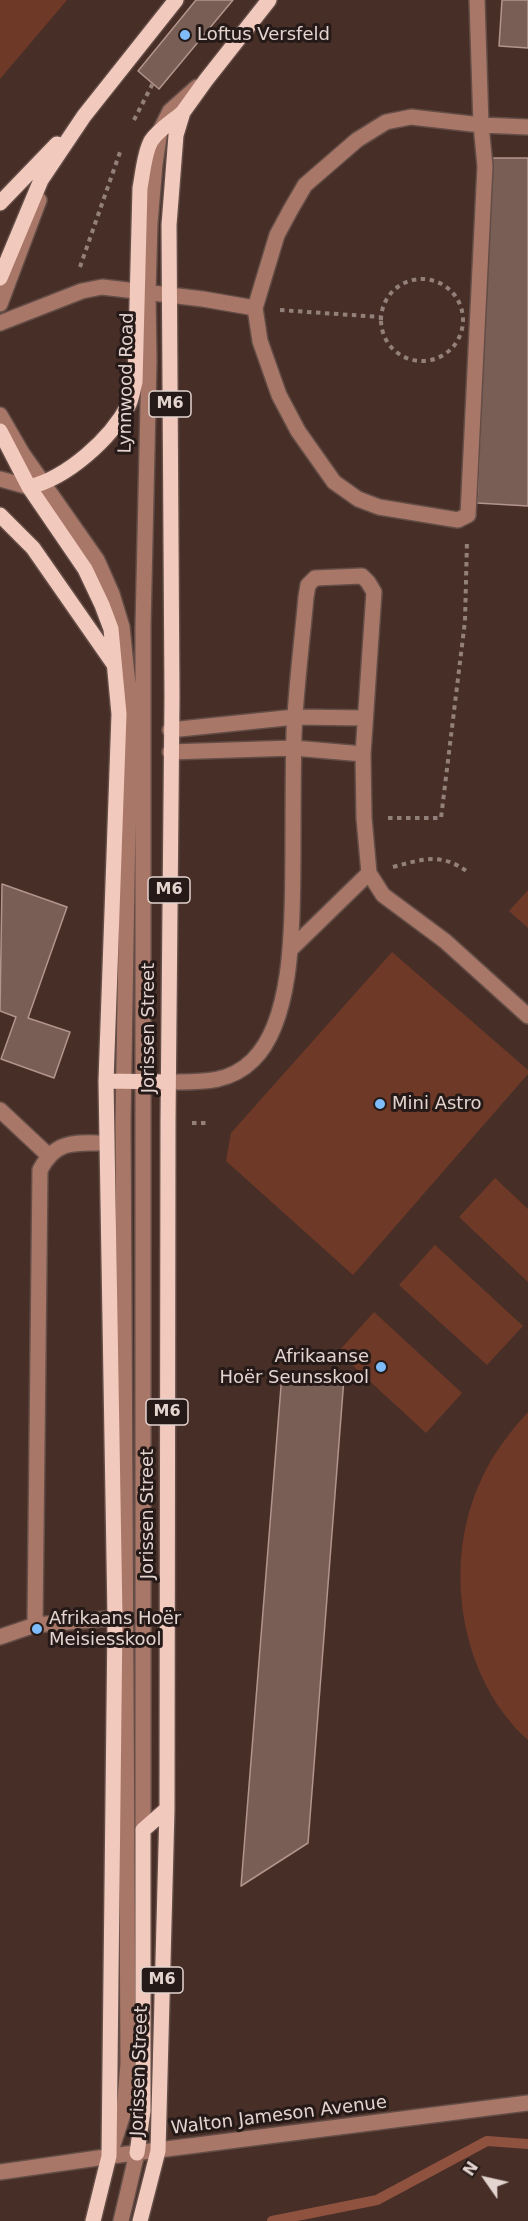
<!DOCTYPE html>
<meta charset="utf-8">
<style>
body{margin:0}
#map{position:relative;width:528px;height:2221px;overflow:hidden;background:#472f28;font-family:"DejaVu Sans",sans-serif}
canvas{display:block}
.north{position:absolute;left:456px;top:2149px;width:60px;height:60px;-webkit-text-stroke:4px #251a17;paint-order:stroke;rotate:304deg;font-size:16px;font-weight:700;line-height:24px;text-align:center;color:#e4d4cf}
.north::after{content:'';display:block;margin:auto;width:21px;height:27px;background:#e4d4cf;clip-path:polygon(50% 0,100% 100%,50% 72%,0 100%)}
</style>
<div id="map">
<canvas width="528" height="2221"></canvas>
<div class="north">N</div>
</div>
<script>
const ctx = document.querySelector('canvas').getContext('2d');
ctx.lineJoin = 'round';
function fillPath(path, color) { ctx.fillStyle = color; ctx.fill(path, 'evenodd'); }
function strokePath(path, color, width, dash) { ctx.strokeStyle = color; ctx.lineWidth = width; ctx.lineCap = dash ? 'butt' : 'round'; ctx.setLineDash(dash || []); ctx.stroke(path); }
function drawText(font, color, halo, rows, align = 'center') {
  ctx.font = font + ' "DejaVu Sans",sans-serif'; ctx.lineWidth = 6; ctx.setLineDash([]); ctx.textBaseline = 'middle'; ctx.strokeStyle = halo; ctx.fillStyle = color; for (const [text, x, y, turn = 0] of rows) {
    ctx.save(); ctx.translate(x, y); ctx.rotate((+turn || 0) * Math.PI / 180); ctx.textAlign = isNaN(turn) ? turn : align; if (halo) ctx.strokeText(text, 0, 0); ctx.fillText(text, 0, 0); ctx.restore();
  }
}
fillPath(new Path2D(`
 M0,0H67L0,79Z
 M528,890V928L509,911Z
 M392,952L528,1070V1074L353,1275L226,1161L231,1133Z
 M495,1178L528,1209V1282L459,1217Z
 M435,1245L523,1326L487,1365L399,1285Z
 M374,1312L462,1393L426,1433L338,1352Z
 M528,1412V1740C461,1680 443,1569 478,1487C490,1458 507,1435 528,1412Z`), '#6f3928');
strokePath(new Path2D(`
 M272,2221L377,2200L487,2141L528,2144`), '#8f523f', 10);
const building = new Path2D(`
 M196,0H233L159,89L138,71Z
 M502,0H528V48L499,46Z
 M491,158H528V506L477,503Z
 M2,884L67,907L28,1018L70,1032L54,1078L1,1059L16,1017L0,1011Z
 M282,1374L344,1378L308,1843L241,1886Z`);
fillPath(building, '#795e56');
strokePath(building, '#b2958c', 1.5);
const minor = new Path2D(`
 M477,0L481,125L485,166L468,515L458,520L379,507L358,499L334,482L298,431L279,395L260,341L255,308L277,235L291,209L305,185L357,140L386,122L411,117L481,125L528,127
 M0,304L39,200
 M0,323L82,291L102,287L203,299L255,308
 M0,415L22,453L97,560L112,594L122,627L130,703L123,1122L128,2064L124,2111L111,2151
 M0,479L29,487
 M170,730L295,717L365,718
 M170,752L294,748L363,754
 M292,948L369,873
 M168,1082C200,1082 229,1084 253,1060C296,1018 292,912 293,855C293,814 293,773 294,733C296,687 302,642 306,597L308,585L315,578L362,576L368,582L374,592L363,754L364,818L369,873L383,895L445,941L528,1016
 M0,1110L48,1155
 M35,1625L115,1618
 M0,1637L35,1625L40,1170C56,1139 75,1143 107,1143
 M143,1830V627L149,361L148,293L150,223L155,164L160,131L170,111L197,87
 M0,2172L119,2155L528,2103
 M121,2221L137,2153`);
const major = new Path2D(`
 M0,203L57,144
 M0,278L41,180L84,116L176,0
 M0,431L29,487L85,569L102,605L111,629L119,714L106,1081L115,1618L109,2156L93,2221
 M29,487C67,478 111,439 129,404C132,397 133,389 135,382L140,188C143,173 144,154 151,141C159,129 173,121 183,112
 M0,515L33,548L113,663
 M106,1081L168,1082
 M137,2153L143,2111V1830L167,1809
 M140,2221L158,2151L167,1809L168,1122L172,697L169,225L176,135L183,112L206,80L269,0`);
strokePath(minor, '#634d46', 18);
strokePath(major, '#634d46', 18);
strokePath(new Path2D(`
 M134,120L153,83
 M80,267L120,152
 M381 320a41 41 0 1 1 82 0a41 41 0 1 1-82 0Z
 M280,310L380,317
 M388,818H441L465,621L467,541
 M393,867C423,859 442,852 469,873
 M192,1123H209`), '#94807a', 4, [4.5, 4.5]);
strokePath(minor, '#a87768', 15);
strokePath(major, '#f2c9bd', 15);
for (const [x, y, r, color] of [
 [185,35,6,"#7ebdf9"],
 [380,1104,6,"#7ebdf9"],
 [381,1367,6,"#7ebdf9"],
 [37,1629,6,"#7ebdf9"]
]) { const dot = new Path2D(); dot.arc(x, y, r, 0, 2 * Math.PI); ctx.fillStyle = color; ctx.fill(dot); strokePath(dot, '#251a17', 2); }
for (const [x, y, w] of [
 [170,404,42],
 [169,890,42],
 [167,1412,42],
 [162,1980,42]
]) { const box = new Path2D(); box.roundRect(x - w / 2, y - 13, w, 26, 4.5); ctx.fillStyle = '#251a17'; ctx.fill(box); strokePath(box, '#e4d4cf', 1.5); }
drawText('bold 16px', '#e4d4cf', null, [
 ["M6",170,404],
 ["M6",169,890],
 ["M6",167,1412],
 ["M6",162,1980]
]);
drawText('18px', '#e4d4cf', '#251a17', [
 ["Loftus Versfeld",197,35],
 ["Mini Astro",392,1104],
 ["Afrikaanse",369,1357,"right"],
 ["Hoër Seunsskool",369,1378,"right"],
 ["Afrikaans Hoër",49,1619],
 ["Meisiesskool",49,1640]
], 'left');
drawText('18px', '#e4d4cf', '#251a17', [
 ["Lynnwood Road",127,383,-89],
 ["Jorissen Street",149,1028,-90],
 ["Jorissen Street",148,1514,-90],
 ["Jorissen Street",140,2071,-88],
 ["Walton Jameson Avenue",279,2116,-7]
]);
</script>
